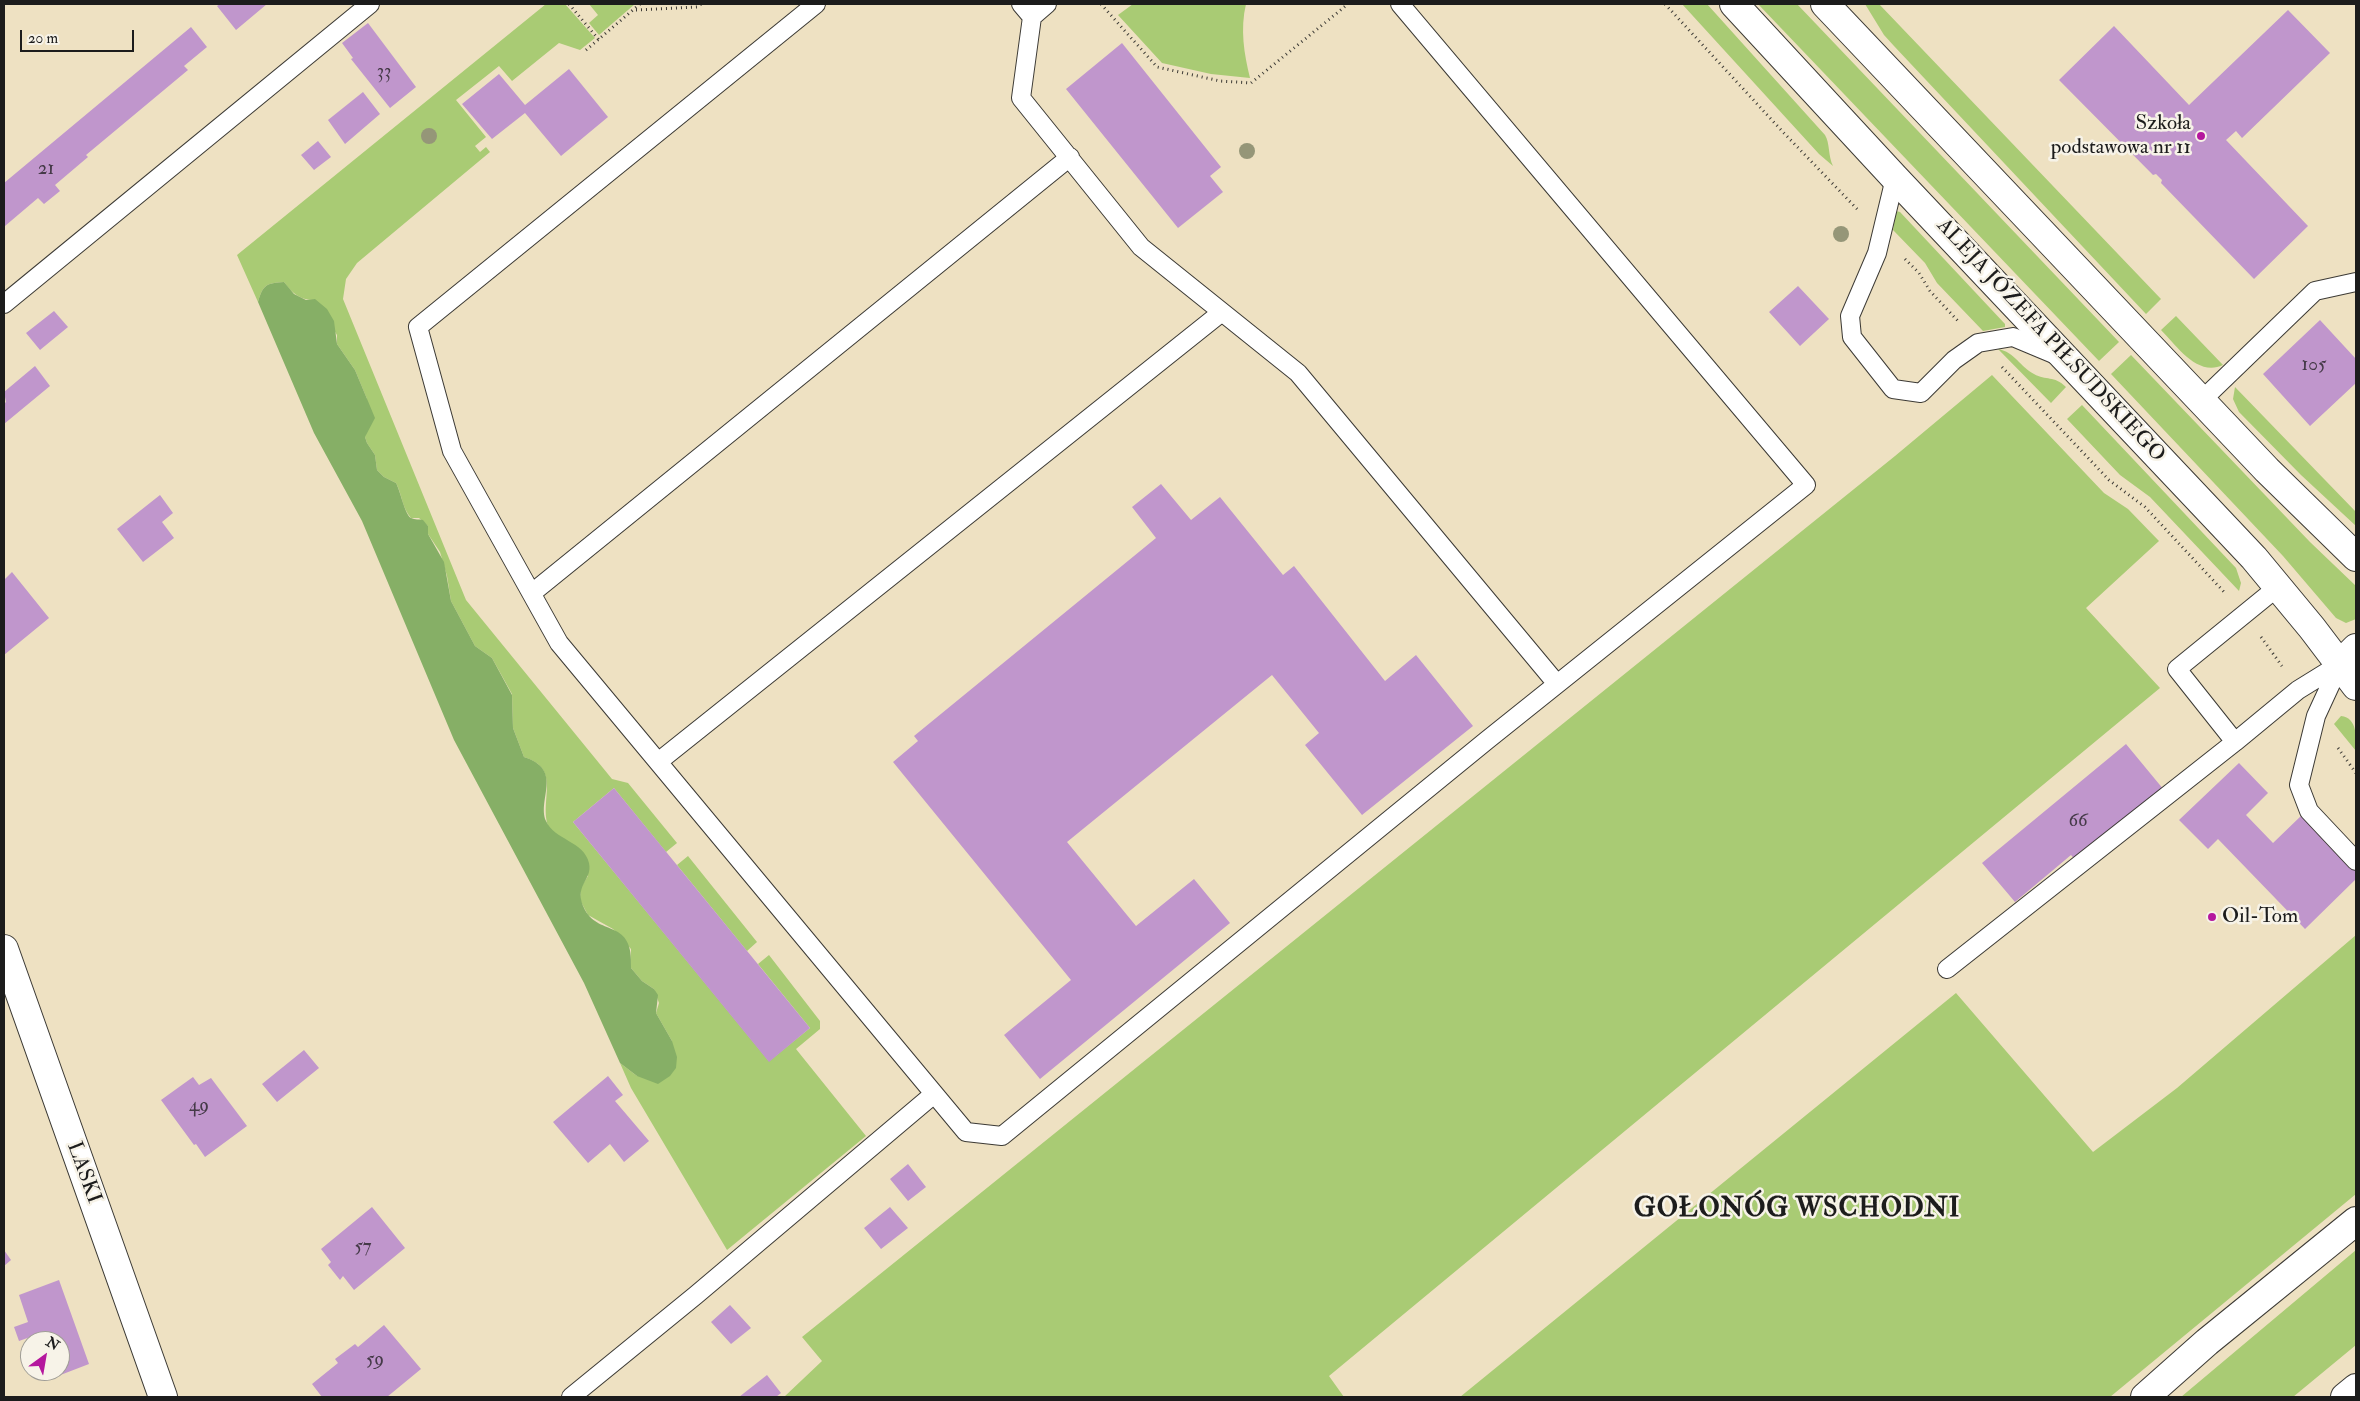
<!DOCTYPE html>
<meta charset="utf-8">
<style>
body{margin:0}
#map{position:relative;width:2360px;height:1401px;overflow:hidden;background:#eee1c2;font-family:"IM FELL Double Pica",serif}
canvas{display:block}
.frame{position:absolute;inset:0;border:5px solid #1c1c1c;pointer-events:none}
.north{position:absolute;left:20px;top:1331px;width:50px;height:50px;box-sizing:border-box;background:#f7f3e8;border:1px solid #9f9d96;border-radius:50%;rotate:32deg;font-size:14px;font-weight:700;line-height:20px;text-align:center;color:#1c1c1c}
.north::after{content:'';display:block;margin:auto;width:18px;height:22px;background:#b5179e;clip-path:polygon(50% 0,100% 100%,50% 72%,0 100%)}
.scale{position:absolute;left:20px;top:30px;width:114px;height:22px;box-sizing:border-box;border:2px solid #1c1c1c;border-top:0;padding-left:6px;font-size:15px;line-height:18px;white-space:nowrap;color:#1c1c1c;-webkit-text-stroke:4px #f7f3e8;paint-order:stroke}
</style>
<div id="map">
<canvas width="2360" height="1401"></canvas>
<div class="frame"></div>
<div class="north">N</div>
<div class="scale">20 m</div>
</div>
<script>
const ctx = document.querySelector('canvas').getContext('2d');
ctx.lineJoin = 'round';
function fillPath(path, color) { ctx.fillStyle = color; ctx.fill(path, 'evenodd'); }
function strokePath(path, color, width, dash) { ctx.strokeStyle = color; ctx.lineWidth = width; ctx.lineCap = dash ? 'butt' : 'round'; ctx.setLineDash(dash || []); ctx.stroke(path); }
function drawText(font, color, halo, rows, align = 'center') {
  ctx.font = font + ' "IM FELL Double Pica",serif'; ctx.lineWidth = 5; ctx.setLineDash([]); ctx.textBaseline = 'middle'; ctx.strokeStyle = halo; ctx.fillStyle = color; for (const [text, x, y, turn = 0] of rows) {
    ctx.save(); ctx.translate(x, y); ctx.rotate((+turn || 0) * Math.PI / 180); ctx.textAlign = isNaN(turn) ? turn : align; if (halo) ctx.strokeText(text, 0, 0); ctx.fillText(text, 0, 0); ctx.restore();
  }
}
fillPath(new Path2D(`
 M546,4H565L595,38L580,50L559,43L512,81L499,66L456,100L486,137L475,146L480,152L486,147L490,152L357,263L346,279L343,299L466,600L612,779L628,783L677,843L666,852L614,788L573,822L769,1061L810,1028L758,964L769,955L820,1021V1029L796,1049L866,1136L727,1250L631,1088L620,1063L637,1076L672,1041L656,1013L659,1003L654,989L642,981L631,968V949L613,929L588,915L580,900L581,887L588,876L549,828C538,802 563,769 524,757L513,728L512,694L492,658L475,646L451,601L447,576L440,552L428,534V526L419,518H411C402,508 402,494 396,483L384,477L377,470L375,455L367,443L365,437L367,399L355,370L337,344V335L315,300C300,300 293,294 284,282C266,283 263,285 258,302L237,255Z
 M589,4H635L599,35L589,23L598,15Z
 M1133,4H1246C1240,29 1244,54 1250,78L1211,74L1162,63L1118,15Z
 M1682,4H1707L1825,135C1830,143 1828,156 1833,166L1819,154Z
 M1758,4H1797L2119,342L2099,361Z
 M1865,4H1879L2161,299L2146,314L1894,46L1884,35Z
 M1896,211L1900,212L2005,324V327L1983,331L1937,283L1925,263L1893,230Z
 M2176,316L2223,365C2197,377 2177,346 2161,330Z
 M1998,349C2015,352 2020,367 2034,374C2046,381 2054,375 2066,387L2051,403Z
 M2131,355L2310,542L2356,586V619L2346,623L2336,618L2283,556L2111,374Z
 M1992,375L2104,493L2128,509L2159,541L2086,608L2160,688L1329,1376L1344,1397H784L822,1361L802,1337L1895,456Z
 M2235,387L2356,512V526L2301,475L2239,412L2233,399Z
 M2082,405L2236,568L2241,583L2239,591L2150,497L2120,475L2067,419Z
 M2341,716C2358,718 2356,738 2356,751L2334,724Z
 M688,856L757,942L747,951L677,865Z
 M2356,935V1194L2110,1397H1460L1956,993L2093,1152L2177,1088Z
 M2356,1250V1345L2293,1397H2181Z`), '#a9cb74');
fillPath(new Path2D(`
 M284,282L294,294L306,300L315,299L327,309L334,321L337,344L355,370L375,418L365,437L367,443L375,455L377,470L384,477L396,483C400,490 405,515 411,518C415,520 419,519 423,520L428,526V534L444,562L451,601L475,646L492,658L512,695L513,728L524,757C564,770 537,799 546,821C554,840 584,841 589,863C593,881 572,885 585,910C600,937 634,918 631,968L642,981L654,989L658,995L656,1013L672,1041L677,1057L676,1068L670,1076L658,1084L637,1076L620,1063L584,983L454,740L362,521L314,433L258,302C263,285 266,283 284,282Z`), '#86af66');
fillPath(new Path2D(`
 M220,4H267L236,30L217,6Z
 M2288,10L2330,53L2242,138L2236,131L2226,140L2308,226L2254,279L2161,183L2162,180L2156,174L2153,175L2059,80L2114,26L2189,105Z
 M368,23L416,87L390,108L351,59L353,58L342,43Z
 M191,27L207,47L184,66L188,70L86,155L88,157L55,185L60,191L44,204L38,198L5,226L4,183Z
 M1122,43L1221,167L1210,176L1223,192L1178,228L1066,89Z
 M569,69L608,117L561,156L525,113L492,139L462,104L499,74L525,105Z
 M363,92L380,114L345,144L328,120Z
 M318,141L331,157L314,170L301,155Z
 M1798,286L1829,319L1800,346L1769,312Z
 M54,311L68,327L40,350L26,333Z
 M2320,320L2356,359V383L2310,426L2263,374Z
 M35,366L50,386L4,424V404L6,402L4,392Z
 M1161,484L1191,520L1220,497L1283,575L1294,566L1385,681L1416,655L1473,726L1362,815L1305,745L1319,733L1272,675L1067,842L1136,926L1194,879L1230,923L1040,1079L1004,1035L1071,980L893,762L918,741L914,736L1156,538L1132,507Z
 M160,495L173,513L162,522L174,538L143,562L117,529Z
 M12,572L49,618L4,655V580Z
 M2126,744L2164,790L2077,862L2071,855L2015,902L1982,863Z
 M2239,763L2268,793L2246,815L2273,843L2303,814L2356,868V879L2305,929L2218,839L2208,849L2179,820Z
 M614,788L810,1028L769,1062L573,822Z
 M304,1050L319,1068L277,1102L262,1084Z
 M608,1076L623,1095L615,1101L649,1141L624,1162L610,1144L588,1163L553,1122Z
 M193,1077L199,1085L211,1078L247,1126L205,1157L196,1144L194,1145L161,1100Z
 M908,1164L926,1187L908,1201L890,1179Z
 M372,1207L405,1248L354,1290L343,1276L340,1280L328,1265L331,1262L321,1249Z
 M890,1207L908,1228L881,1249L864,1228Z
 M4,1250L11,1260L4,1266Z
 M59,1280L89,1364L50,1379L47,1371H60V1341H35L33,1336L19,1341L14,1327L28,1322L19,1295Z
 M730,1305L751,1328L731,1344L711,1322Z
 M384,1325L421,1369L387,1397H322L312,1384L338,1363L335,1359L355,1344L358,1347Z
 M767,1375L781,1393L776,1397H739Z`), '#c096cc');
const lane = new Path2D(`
 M816,4L418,327L452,451L559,643L966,1132L1002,1136L1486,741L1806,485L1400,4
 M1021,4L1032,17L1047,4
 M1032,17L1021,98L1141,247L1298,373L1557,684
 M1895,178L1877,253L1850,316L1852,337L1893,389L1921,393L1954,360L1978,343L2013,337L2056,355
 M4,304L370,4
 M2201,401L2315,291L2356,282
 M532,593L1070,157
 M2340,664L2316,716L2299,785L2309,811L2356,861
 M2235,742L2177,669L2279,586
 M658,762L1222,312
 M1947,969L2235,742L2298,690L2340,664
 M571,1397L696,1295L934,1094`);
const street = new Path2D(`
 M4,949L163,1397`);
const secondary = new Path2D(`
 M1734,4L1895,178L2254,558L2312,628L2356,686
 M1825,4L2267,470L2356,557
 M2340,664L2356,648`);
const highway = new Path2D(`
 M2145,1397L2207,1342L2356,1221
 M2345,1397L2356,1388`);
strokePath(lane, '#3c3a35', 20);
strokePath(street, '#3c3a35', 30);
strokePath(secondary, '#3c3a35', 30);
strokePath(highway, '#3c3a35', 30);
strokePath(new Path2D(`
 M569,4L599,40
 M1101,4L1157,67L1220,81L1251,83L1348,4
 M1665,4L1782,131L1858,210
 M636,10L698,7L701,4
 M586,50L640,4
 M1905,259L1919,273L1930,291L1958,321
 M2002,367L2109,480L2145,507L2225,593
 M2261,637L2282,666
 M2338,748L2356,773`), '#3c3a35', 3, [1, 4]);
strokePath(lane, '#fff', 18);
strokePath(street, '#fff', 28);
strokePath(secondary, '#fff', 28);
strokePath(highway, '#fff', 28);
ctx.fillStyle = '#959678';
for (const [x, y] of [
 [429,136],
 [1247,151],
 [1841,234]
]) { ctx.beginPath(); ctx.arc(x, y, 8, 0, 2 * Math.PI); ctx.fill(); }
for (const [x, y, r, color] of [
 [2201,136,5,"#b5179e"],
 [2212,917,5,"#b5179e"]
]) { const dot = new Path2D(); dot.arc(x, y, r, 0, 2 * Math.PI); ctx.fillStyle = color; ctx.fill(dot); strokePath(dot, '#f7f3e8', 2); }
drawText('19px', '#453a48', null, [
 ["33",384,73],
 ["21",46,170],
 ["105",2314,366],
 ["66",2078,822],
 ["49",199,1107],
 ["57",363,1248],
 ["59",375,1361]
]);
drawText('21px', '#1c1c1c', '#f7f3e8', [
 ["Szkoła",2191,124],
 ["podstawowa nr 11",2191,148],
 ["Oil-Tom",2222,917,"left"]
], 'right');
drawText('21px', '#1c1c1c', '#f7f3e8', [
 ["ALEJA JÓZEFA PIŁSUDSKIEGO",2050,341,47],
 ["LASKI",83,1173,70]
]);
ctx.letterSpacing = '1px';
drawText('bold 26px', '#1c1c1c', '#f7f3e8', [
 ["GOŁONÓG WSCHODNI",1797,1210]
]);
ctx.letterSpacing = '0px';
</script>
